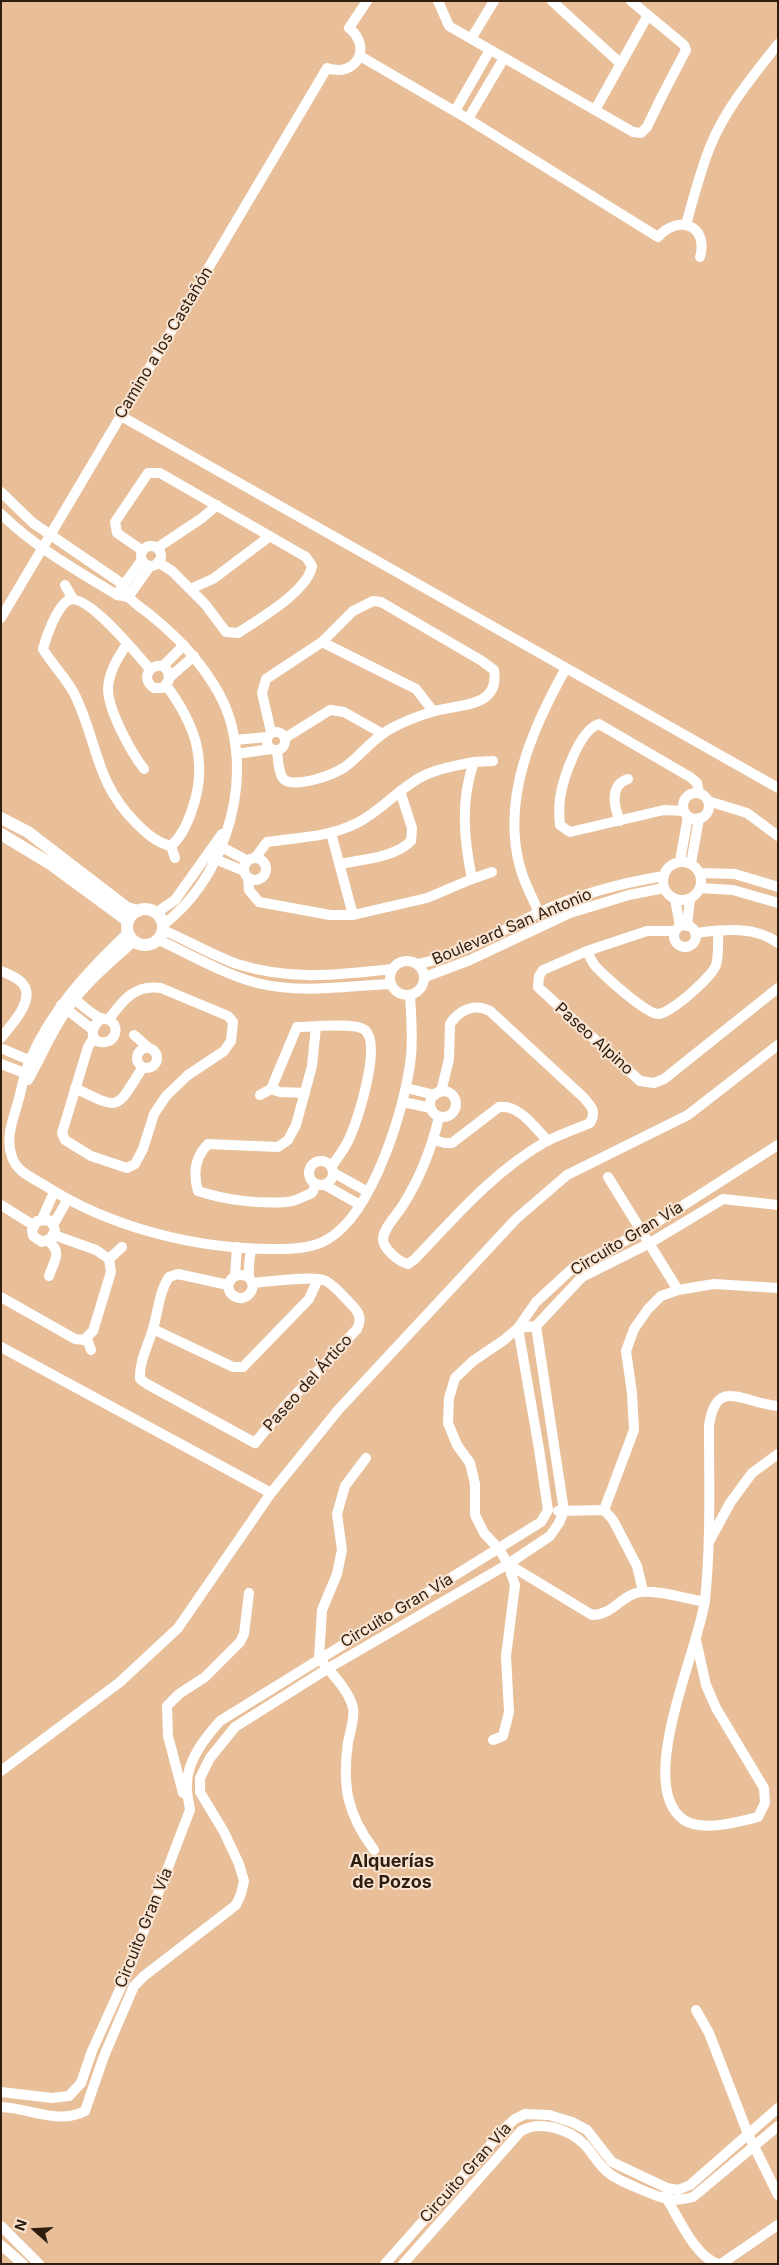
<!DOCTYPE html>
<meta charset="utf-8">
<style>
body{margin:0}
#map{position:relative;width:779px;height:2265px;overflow:hidden;background:#e8bf98;font-family:Inter,sans-serif}
canvas{display:block}
.frame{position:absolute;inset:0;border:2px solid #2d1e0f;pointer-events:none}
.north{position:absolute;left:10px;top:2205px;width:50px;height:50px;-webkit-text-stroke:4px #fae4d1;paint-order:stroke;rotate:289deg;font-size:14px;font-weight:700;line-height:20px;text-align:center;color:#2d1e0f}
.north::after{content:'';display:block;margin:auto;width:18px;height:22px;background:#2d1e0f;clip-path:polygon(50% 0,100% 100%,50% 72%,0 100%)}
</style>
<div id="map">
<canvas width="779" height="2265"></canvas>
<div class="frame"></div>
<div class="north">N</div>
</div>
<script>
const ctx = document.querySelector('canvas').getContext('2d');
ctx.lineJoin = 'round';
function strokePath(path, color, width, dash) { ctx.strokeStyle = color; ctx.lineWidth = width; ctx.lineCap = dash ? 'butt' : 'round'; ctx.setLineDash(dash || []); ctx.stroke(path); }
function drawText(font, color, halo, rows, align = 'center') {
  ctx.font = font + ' Inter,sans-serif'; ctx.lineWidth = 4; ctx.setLineDash([]); ctx.textBaseline = 'middle'; ctx.strokeStyle = halo; ctx.fillStyle = color; for (const [text, x, y, turn = 0] of rows) {
    ctx.save(); ctx.translate(x, y); ctx.rotate((+turn || 0) * Math.PI / 180); ctx.textAlign = isNaN(turn) ? turn : align; if (halo) ctx.strokeText(text, 0, 0); ctx.fillText(text, 0, 0); ctx.restore();
  }
}
strokePath(new Path2D(`
 M438,1L449,26L633,132L641,133L647,127L662,96L686,50L684,45L631,1
 M552,1L620,63
 M471,39L494,1
 M360,56L468,119L658,237C678,214 709,225 700,257
 M595,110L648,15
 M455,111L490,50
 M468,119L504,58
 M686,225C693,199 700,172 710,147C725,109 753,76 778,44
 M121,416L778,788
 M1,492L33,523L124,585C125,588 126,593 128,596C132,602 142,608 148,613C164,626 179,639 192,655C209,675 226,701 232,727C249,798 220,881 163,925
 M1,514C35,547 76,570 117,595L128,597
 M141 556a10 10 0 1 1 20 0a10 10 0 1 1-20 0Z
 M157,548L202,518L217,505
 M143,551L117,533L115,522L148,473H160L306,557L312,566C308,591 259,619 238,633L226,632L205,604L172,571L158,562
 M65,585L73,599
 M190,589L213,579L270,536
 M120,590L142,560
 M128,597L150,566
 M1,618L327,68C356,78 373,47 349,28L367,1
 M322,642L416,689L433,711
 M127,644C118,657 108,673 108,690C109,712 131,752 144,769
 M163,666L168,671L169,680L163,688H154C141,680 148,664 163,666L184,645
 M150,669C138,656 85,589 67,601C56,609 46,637 43,649C52,664 65,677 74,693C98,741 94,781 136,823C146,833 157,843 171,846C182,836 187,824 192,810C209,762 195,724 166,685
 M170,677L194,656
 M267 741a9 9 0 1 1 18 0a9 9 0 1 1-18 0Z
 M271,732L262,693L266,679L322,642L353,611L373,601L381,602L482,661L494,670C500,708 460,704 435,711C421,715 405,721 392,728C374,737 361,755 345,767C333,775 290,791 282,777C278,769 278,758 277,750
 M285,738L330,710L344,712L383,734
 M235,740L267,737
 M236,754L271,749
 M474,762L493,761
 M683 806a13 13 0 1 1 26 0a13 13 0 1 1-26 0Z
 M708,801L747,813L778,836
 M684,811L664,810L570,832L560,825C559,816 559,807 560,798C563,779 579,730 599,724L690,777L697,783L699,793
 M620,821C614,807 609,785 628,779
 M331,833L353,915
 M216,844L248,861
 M171,846L175,858
 M210,857L244,871
 M244 869a11 11 0 1 1 22 0a11 11 0 1 1-22 0Z
 M680,861L688,816
 M663 881a19 19 0 1 1 38 0a19 19 0 1 1-38 0Z
 M340,864C363,859 394,858 411,841L412,828L400,791
 M691,864L699,818
 M700,873L735,874L778,887
 M248,878L249,890L259,902L330,915H353L427,898L472,879C464,839 460,801 474,762C455,766 433,769 416,780C395,793 379,812 357,823C327,838 299,837 267,842L255,858
 M472,879L492,872
 M700,888L733,890L778,903
 M675,899L680,926
 M156,913L175,900L222,834
 M539,913C533,898 524,883 520,867C501,798 533,727 566,668
 M674 936a11 11 0 1 1 22 0a11 11 0 1 1-22 0Z
 M687,926L690,899
 M163,930C187,940 212,955 237,964C291,981 337,975 392,969
 M675,931H647L587,951L543,970L539,976L538,987L640,1081L654,1083L664,1079L778,988
 M128,933C89,970 52,1009 30,1060C24,1073 22,1088 18,1102C13,1120 5,1138 12,1157C17,1172 31,1177 44,1185C109,1227 195,1249 273,1249C291,1249 312,1249 328,1239C373,1213 406,1106 411,1056C413,1036 411,1015 410,995
 M695,933C722,930 754,925 778,943
 M159,940C191,955 223,974 257,983C300,994 347,986 391,984
 M587,951C590,957 592,963 597,968C607,978 645,1013 658,1014C670,1014 712,977 716,965C719,955 718,942 718,931
 M390 978a17 17 0 1 1 34 0a17 17 0 1 1-34 0Z
 M418,964C462,955 500,931 540,912C580,894 621,883 664,876
 M1,971C8,974 17,977 22,983C37,999 11,1025 1,1038
 M425,977L470,960L570,913L629,895L664,888
 M70,995C76,1000 94,1017 101,1018C106,1020 108,1018 112,1022C119,1028 115,1041 105,1042C89,1044 90,1026 101,1019
 M61,1005L92,1029
 M316,1027L312,1066L296,1125L288,1140L278,1147L208,1144C195,1157 193,1174 198,1191C225,1200 258,1204 286,1202C295,1202 304,1196 312,1193L316,1184
 M134,1035L149,1048
 M94,1037L88,1047L62,1133L65,1140L91,1156L127,1168L135,1164L143,1149L154,1114L166,1096L188,1075L224,1051L231,1041L233,1022L228,1016L161,988C135,984 123,1000 109,1019
 M137 1058a10 10 0 1 1 20 0a10 10 0 1 1-20 0Z
 M3,1049L36,1063
 M1,1064L30,1075
 M28,1080C42,1056 52,1030 68,1008C86,982 111,962 134,941
 M75,1088C122,1111 115,1110 143,1067
 M406,1088L435,1095
 M430 1104a13 13 0 1 1 26 0a13 13 0 1 1-26 0Z
 M305,1093L280,1092L271,1089L297,1027C311,1027 354,1022 365,1030C382,1045 358,1118 350,1137C346,1147 338,1157 332,1166
 M260,1095L271,1089
 M403,1102L431,1108
 M439,1117C432,1147 420,1178 403,1205C397,1215 385,1226 383,1238C382,1248 399,1262 408,1264L415,1259C455,1217 495,1170 547,1141C561,1134 576,1129 590,1123C597,1111 591,1106 583,1097L490,1011C474,1003 459,1010 450,1024L449,1059L441,1092
 M434,1140L445,1143H452L499,1107C519,1104 535,1128 548,1141
 M309 1173a12 12 0 1 1 24 0a12 12 0 1 1-24 0Z
 M334,1173L368,1192
 M608,1177L678,1290
 M325,1185L360,1205
 M723,1199L778,1205
 M1,1205L33,1225
 M42,1219L54,1192
 M53,1225L49,1220L37,1221L32,1230L33,1236L42,1242L51,1238L55,1230L53,1225L68,1199
 M48,1241C63,1252 54,1261 49,1276
 M109,1259L122,1247
 M235,1275L237,1247
 M249,1277C230,1268 221,1291 236,1297C245,1301 255,1292 252,1283C250,1277 250,1282 249,1276C248,1267 250,1257 251,1249
 M228,1285L178,1274L169,1277C159,1292 158,1312 153,1329C148,1346 139,1361 140,1379L147,1384L255,1443L285,1406L357,1329C363,1317 358,1311 349,1302C342,1295 335,1286 326,1281C314,1275 268,1282 252,1283
 M1,1297L75,1339L84,1340L93,1331L111,1272L109,1259L96,1250L54,1235
 M536,1326L518,1328L504,1340L473,1361L455,1378L449,1398L448,1423L457,1445L470,1463L475,1484V1515L484,1533L499,1549L508,1564L592,1615C612,1615 618,1599 636,1593C651,1588 687,1599 705,1602
 M153,1329L233,1367H243L309,1299L318,1279
 M87,1339L91,1350
 M1,1347L271,1493
 M366,1458L345,1486L337,1514L342,1550L337,1574L322,1610L319,1658C330,1672 349,1690 353,1708C355,1718 350,1733 348,1742C342,1786 347,1814 374,1850
 M604,1510L634,1430L632,1393L626,1351L634,1329L648,1309L661,1296L678,1290L714,1284L778,1288
 M604,1510L613,1520L637,1566L643,1591
 M558,1511L604,1510
 M710,1540L730,1503L752,1473L778,1454
 M696,1640L706,1685L716,1708L764,1788L765,1803L758,1817C738,1822 702,1832 684,1820C634,1786 699,1649 705,1600C711,1542 709,1484 709,1426C716,1375 744,1404 778,1406
 M493,1740L503,1736L509,1712L506,1656L515,1585L508,1564
 M1,1771L120,1682L178,1628L271,1493L339,1409L516,1219L567,1175L688,1115L778,1045
 M183,1793L168,1736L167,1706L179,1694L205,1677L240,1642L244,1634L249,1593
 M696,2010L709,2033L748,2134L778,2195
 M1,2092L52,2098L69,2096L81,2083L92,2051L130,1967L190,1810C189,1802 186,1792 187,1783C188,1759 205,1738 220,1721L541,1522L548,1510L539,1449L518,1328L536,1302L573,1268L643,1231L778,1145
 M1,2107C30,2108 58,2125 85,2111L104,2056L134,1986L144,1976L236,1905L241,1894L244,1881L239,1864L224,1832L200,1792V1778L210,1758L235,1727L327,1669L508,1564L550,1536L559,1523L564,1511L536,1326L582,1277L650,1243L723,1199
 M667,2194V2199C679,2219 696,2258 719,2264
 M1,2226L39,2264
 M1,2245L23,2264
 M385,2264L507,2126L515,2119L525,2114L549,2115L572,2122L587,2130L612,2162L667,2188L678,2190L690,2185L778,2108
 M403,2264L521,2131C541,2120 569,2129 585,2145C594,2155 599,2166 610,2174C619,2181 655,2196 667,2199C676,2201 685,2199 693,2197L778,2126
 M721,2264L778,2225`), '#fff', 10);
strokePath(new Path2D(`
 M1,818L28,832L127,908L138,911
 M1,834L49,863L128,921
 M127 927a18 18 0 1 1 36 0a18 18 0 1 1-36 0Z`), '#fff', 12);
drawText('16px', '#2d1e0f', '#fae4d1', [
 ["Camino a los Castañón",164,343,-59],
 ["Boulevard San Antonio",512,927,-23],
 ["Paseo Alpino",594,1039,42],
 ["Circuito Gran Vía",627,1239,-31],
 ["Paseo del Ártico",308,1383,-48],
 ["Circuito Gran Vía",397,1611,-31],
 ["Circuito Gran Vía",144,1928,-68],
 ["Circuito Gran Vía",466,2173,-48]
]);
drawText('bold 18px', '#2d1e0f', '#fae4d1', [
 ["Alquerías",392,1862],
 ["de Pozos",392,1883]
]);
</script>
